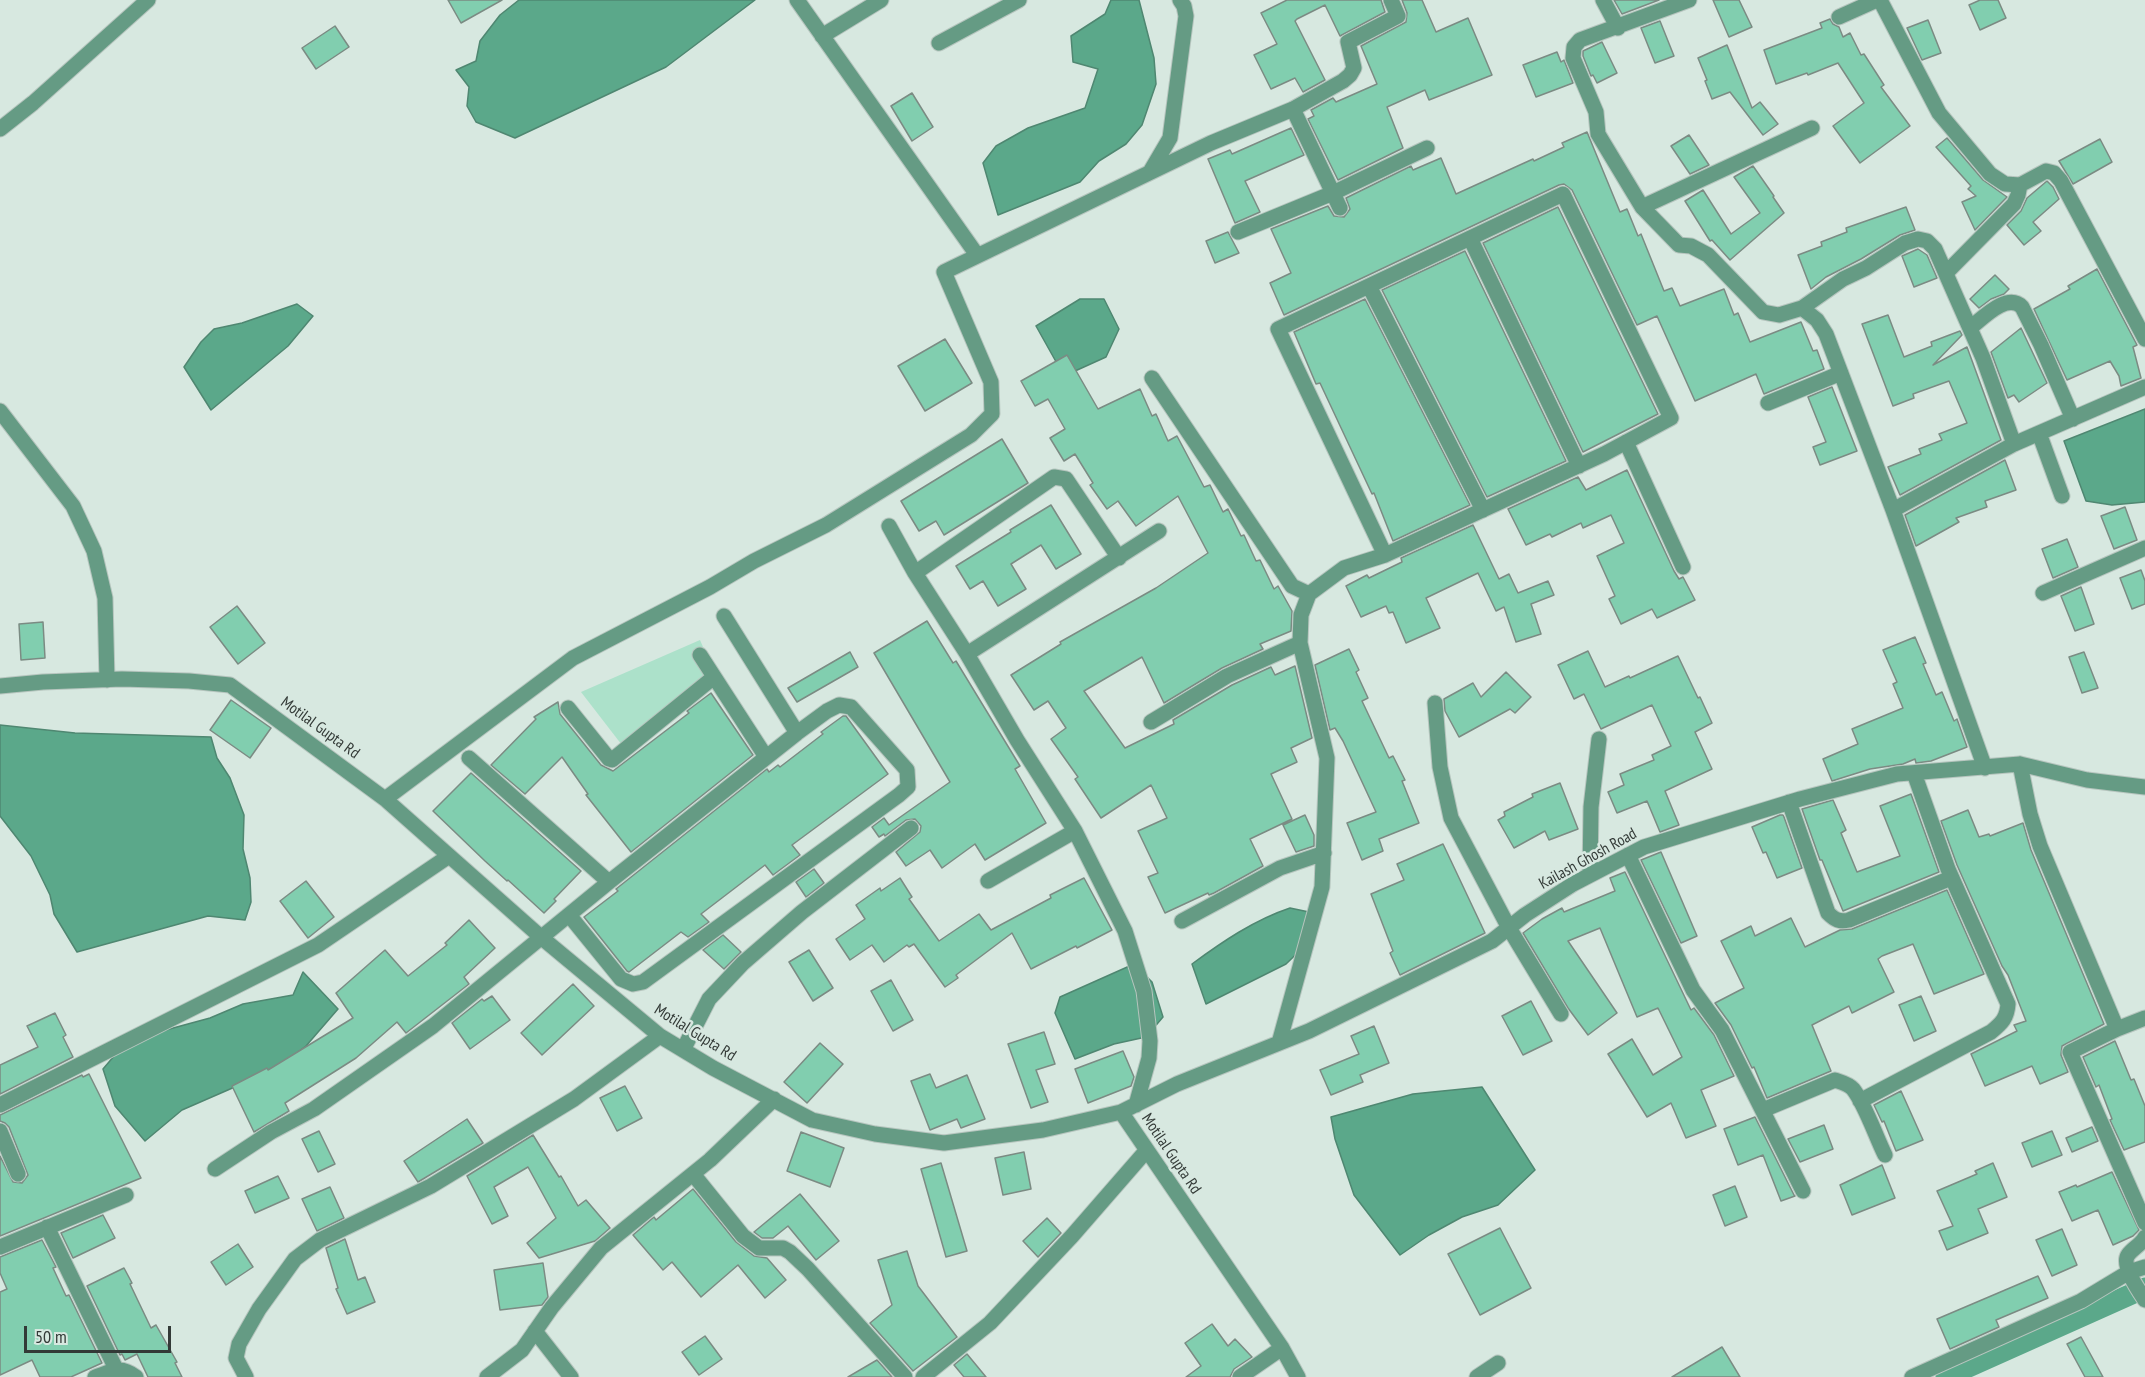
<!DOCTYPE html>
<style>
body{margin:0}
#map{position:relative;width:2145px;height:1377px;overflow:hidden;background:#d7e8e0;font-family:"PT Sans Narrow",sans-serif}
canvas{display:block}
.scale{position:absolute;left:24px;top:1326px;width:147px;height:27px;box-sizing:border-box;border:3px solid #333a37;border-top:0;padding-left:8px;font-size:18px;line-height:21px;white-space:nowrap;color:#333a37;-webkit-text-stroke:4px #d7e8e0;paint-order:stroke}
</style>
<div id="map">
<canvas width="2145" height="1377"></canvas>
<div class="scale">50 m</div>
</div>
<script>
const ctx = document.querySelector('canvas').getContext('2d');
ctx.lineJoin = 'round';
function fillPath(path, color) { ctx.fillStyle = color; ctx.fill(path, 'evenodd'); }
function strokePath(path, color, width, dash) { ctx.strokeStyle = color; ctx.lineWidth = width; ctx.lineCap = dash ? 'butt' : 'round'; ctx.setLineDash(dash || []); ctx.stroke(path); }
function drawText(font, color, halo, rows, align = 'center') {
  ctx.font = font + ' "PT Sans Narrow",sans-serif'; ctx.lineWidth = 5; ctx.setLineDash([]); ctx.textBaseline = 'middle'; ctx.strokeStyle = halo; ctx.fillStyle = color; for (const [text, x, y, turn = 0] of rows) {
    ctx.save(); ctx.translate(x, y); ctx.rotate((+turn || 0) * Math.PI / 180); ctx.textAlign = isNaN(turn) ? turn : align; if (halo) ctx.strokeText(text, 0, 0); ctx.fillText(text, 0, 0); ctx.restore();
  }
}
fillPath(new Path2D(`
 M700,640L719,683L625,749L581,692Z`), '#ace1ca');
const water = new Path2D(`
 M519,0H755L666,67L515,138L476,122L467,106L469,87L456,70L476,61L480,41L500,15Z
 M1111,0H1139L1154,58L1156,84L1142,125L1126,144L1099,161L1080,182L998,215L983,163L996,146L1028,128L1085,108L1098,69L1073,62L1071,36L1105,14Z
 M1080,299H1104L1119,329L1106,357L1064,376L1036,326Z
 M297,304L313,316L288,346L211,410L184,367L201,342L214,329L242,323Z
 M2145,409V502L2112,505L2086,501L2064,441Z
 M0,725L75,733L211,737L217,758L230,778L244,815L243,849L250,878L251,902L245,920L208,916L77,952L54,914L50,895L31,856L0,816Z
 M1290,908L1309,912L1312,939L1286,964L1206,1004L1192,964C1222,942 1254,920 1290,908Z
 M1134,964L1152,982L1163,1017L1146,1037L1114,1044L1075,1059L1055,1013L1060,997Z
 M303,972L338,1009L306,1046L281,1065L260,1076L182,1110L145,1141L115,1106L103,1069L120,1049L151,1034L210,1018L243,1004L293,995Z
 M1482,1087L1535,1170L1498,1205L1462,1217L1429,1235L1400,1255L1354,1195L1335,1139L1331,1117L1413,1094Z`);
fillPath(water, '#5ba88a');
strokePath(water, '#4f8771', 1.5);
strokePath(new Path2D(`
 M1946,1377L2145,1288`), '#5ba88a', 21);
const building = new Path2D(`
 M448,0H502L461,23Z
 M1287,0H1381L1385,12L1340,36L1325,5L1297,19L1295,21L1325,80L1303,92L1295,78L1271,89L1254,55L1277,44L1261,13Z
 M1402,0H1422L1436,32L1468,18L1492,75L1429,100L1425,90L1387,107L1403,148L1338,180L1308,119L1314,116L1311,110L1333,98L1336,102L1377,84L1361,46L1406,22L1407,13Z
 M1614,0H1659L1622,14Z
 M1713,0H1739L1752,27L1729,37Z
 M1980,0H1998L2006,18L1980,30L1969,5Z
 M1830,19L1833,24L1839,27L1843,37L1850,33L1861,55L1864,54L1884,85L1881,87L1910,126L1860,163L1833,126L1864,103L1838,63L1808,75L1807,73L1776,84L1764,50L1822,28L1820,23Z
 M1928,20L1941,53L1922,60L1907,28Z
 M1660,21L1674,56L1655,63L1641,28Z
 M335,26L349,47L316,69L302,48Z
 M1602,42L1617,73L1597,83L1593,75L1591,76L1583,56V51Z
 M1727,45L1752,108L1760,102L1778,124L1763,135L1730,92L1712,99L1705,81L1707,80L1698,58Z
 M1557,52L1561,62L1564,60L1573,83L1536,97L1523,65Z
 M912,93L933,127L912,141L891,106Z
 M1291,128L1304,155L1245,181L1260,212L1235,223L1208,159L1230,150L1232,154Z
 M1587,132L1620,212L1627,209L1638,236L1641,234L1664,291L1672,288L1680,306L1724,289L1734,315L1738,313L1750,342L1801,322L1813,351L1817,350L1824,369L1764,394L1756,374L1695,401L1657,316L1637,325L1572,190L1564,184L1559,185L1284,315L1270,283L1291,273L1271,229L1328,206L1334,216L1344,217L1350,209L1346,198L1411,166L1413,170L1441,158L1456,194L1533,159L1534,161L1564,147L1562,143Z
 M1689,135L1709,165L1690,174L1671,146Z
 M1947,138L1983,180L2007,197L1975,230L1962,202L1976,196L1968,189L1971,186L1936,147Z
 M2100,139L2112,162L2073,184L2059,161Z
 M1753,166L1774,196L1773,197L1784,213L1730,260L1712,240L1710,241L1685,201L1703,190L1731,234L1760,213L1734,177Z
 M2047,181L2053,187L2059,199L2033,222L2041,231L2024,245L2007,225L2021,211L2027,198Z
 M1558,207L1658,414L1583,452L1483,243Z
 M1906,207L1915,230L1900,235L1861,259L1826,277L1811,289L1798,255L1822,246L1821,242L1847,232L1846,228Z
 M1228,232L1239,253L1215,263L1206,241Z
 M1918,249L1927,255L1937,278L1914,287L1902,256Z
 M1465,251L1566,461L1487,497L1382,290Z
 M2097,269L2137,345L2133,347L2141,378L2121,386L2119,376L2110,361L2067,380L2034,309L2070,289L2068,286Z
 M1995,275L2009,289L2004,294L1991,299L1979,308L1970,299Z
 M1365,299L1470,505L1393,541L1374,493L1372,494L1320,383L1316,384L1294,332Z
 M1888,315L1904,357L1932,346L1931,342L1960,331L1962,335L1933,365L1967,347L2001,440L1900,495L1888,467L1921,454L1919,449L1942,440L1939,434L1967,423L1949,381L1913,394L1914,398L1893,406L1862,324Z
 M2021,328L2047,383L2019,402L2014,395L2008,398L1991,352Z
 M945,339L972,383L925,411L898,366Z
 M1067,355L1098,409L1140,389L1152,416L1156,414L1168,441L1177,436L1204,487L1210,485L1223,512L1228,509L1241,536L1244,535L1256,561L1260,560L1274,589L1278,586L1292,611L1291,631L1260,644L1263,649L1222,668L1164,703L1142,657L1084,691L1125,748L1174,724L1173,720L1232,685L1271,667L1275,675L1295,666L1312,738L1291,748L1297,762L1271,774L1292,819L1250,839L1263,866L1214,893L1209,895L1208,893L1165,913L1148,877L1158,873L1138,831L1167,818L1151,785L1101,818L1075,779L1078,777L1051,739L1066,728L1048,701L1034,710L1011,675L1061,644L1060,642L1156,588L1208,553L1178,496L1136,526L1118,501L1107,509L1090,485L1093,483L1075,454L1064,461L1050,438L1065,429L1048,399L1035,406L1021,381Z
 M1832,387L1857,451L1820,465L1813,447L1826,442L1808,397Z
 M1002,439L1028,483L944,535L936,521L919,531L901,501Z
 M2005,460L2016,490L1985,501L1987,507L1956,518L1959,522L1916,546L1905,515Z
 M1627,470L1674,571L1679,579L1683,577L1695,600L1657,618L1652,609L1621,624L1609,599L1615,596L1597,556L1624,543L1611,515L1583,528L1581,523L1552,537L1550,534L1526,545L1508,509L1578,477L1586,490Z
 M1051,505L1081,554L1056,569L1041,545L1011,564L1026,589L998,606L983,581L970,589L956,566L1011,532L1010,530Z
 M2125,507L2137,540L2114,549L2101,516Z
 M1473,525L1499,579L1509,574L1518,593L1548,581L1554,595L1531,604L1541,634L1516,642L1504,607L1496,611L1478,573L1426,598L1440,628L1406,643L1393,612L1389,613L1386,606L1361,617L1346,586L1367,575L1369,578L1402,562L1401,558Z
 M2067,539L2078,567L2053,578L2042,549Z
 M2141,570L2145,581V604L2132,609L2120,578Z
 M2081,587L2094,624L2075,631L2061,596Z
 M237,606L265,643L238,664L210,627Z
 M927,621L953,663L956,661L1020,766L1015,769L1046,823L985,860L975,844L942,868L930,850L906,866L896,852L920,832L921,826L915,819L906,820L885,836L884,834L879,837L872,827L884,818L889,825L950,782L874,653Z
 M43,622L45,658L21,660L19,624Z
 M1915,637L1926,663L1923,664L1936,695L1942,692L1954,721L1957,719L1967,747L1931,761L1916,763L1915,759L1903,764L1870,769L1832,781L1823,759L1858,744L1852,729L1903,708L1893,684L1897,682L1883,650Z
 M1349,649L1359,670L1356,672L1368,698L1362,701L1389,758L1393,756L1405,780L1402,781L1419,823L1379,839L1383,851L1362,860L1347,823L1376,812L1343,741L1335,728L1330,730L1315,665Z
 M1588,651L1605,687L1629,676L1630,678L1678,656L1698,698L1700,697L1712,723L1695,732L1712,769L1665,791L1679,825L1660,832L1647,801L1617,813L1608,792L1624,785L1620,774L1654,760L1652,755L1671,746L1652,705L1601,729L1584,694L1574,699L1558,665Z
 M850,652L858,667L797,702L788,688Z
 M2084,652L2098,688L2082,693L2069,657Z
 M1506,672L1531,697L1515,713L1510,709L1459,737L1445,711L1444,699L1473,683L1481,697Z
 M711,693L753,755L631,852L586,795L588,794L562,757L525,794L491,765L536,719L534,717L558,702L560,714L601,765L613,771L689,713L687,711Z
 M231,700L271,728L250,758L210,730Z
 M843,716H846L888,774L792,845L800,855L773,875L765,865L701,914L709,922L688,937L681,932L629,972L627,971L584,917L618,891L616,889L767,769L769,772L778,765L780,767L823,734L821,732Z
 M471,773L581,871L554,899L556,901L544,913L508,880L507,881L485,861L433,811Z
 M1560,783L1578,829L1549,840L1545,831L1514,848L1498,820L1505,816L1504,812L1533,797L1532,794Z
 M1911,794L1939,872L1843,911L1822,860H1820L1802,809L1833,800L1846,830L1841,833L1857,872L1900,856L1880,806Z
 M1968,810L1979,837L1989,834L1990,836L2023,823L2031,850L2104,1024L2062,1046L2061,1055L2068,1072L2040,1084L2032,1066L1985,1086L1971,1054L2017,1031L2014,1025L2026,1021L2008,975L2002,966L1957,865L1941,821Z
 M1305,815L1314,835V846L1296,852L1283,825Z
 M1780,815H1783L1784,817L1802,868L1777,878L1766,852L1763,853L1752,827Z
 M1443,844L1485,933L1400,975L1390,953L1393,951L1371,894L1404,880L1397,864Z
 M1661,852L1697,936L1681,943L1641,860Z
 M814,869L824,883L806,897L796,882Z
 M1625,872L1691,1010L1694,1008L1714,1035L1734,1076L1701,1090L1716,1126L1686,1138L1671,1103L1647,1117L1608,1054L1632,1039L1653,1075L1682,1057L1658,1008L1637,1017L1600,928L1568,941L1617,1013L1588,1035L1568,1008L1523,933L1542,919L1562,908L1564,912L1615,891L1610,878Z
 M900,878L912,897L909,899L939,941L979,914L991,930L1051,898L1050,895L1084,878L1112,930L1077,948L1076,946L1031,969L1012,933L956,975L958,978L945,987L914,944L909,947L907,945L884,962L872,945L850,960L836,939L865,919L856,905L880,888L881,891Z
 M306,881L334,917L308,938L280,901Z
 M1947,890L1984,974L1934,994L1913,944L1882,956L1878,959L1894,992L1852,1013L1849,1006L1812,1025L1831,1071L1767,1098L1754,1067L1752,1068L1731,1025L1715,1003L1744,988L1721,941L1751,926L1755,936L1791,918L1805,947L1840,930L1852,929Z
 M469,920L495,948L464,977L469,984L406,1033L397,1022L356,1058L285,1103L289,1111L254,1132L232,1086L267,1068L268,1070L353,1018L336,993L385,950L408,976L447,945L445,943Z
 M723,935L741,952L724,969L703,950Z
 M809,950L833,988L813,1001L789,962Z
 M891,980L913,1020L893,1031L871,991Z
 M573,984L594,1006L542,1055L521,1033Z
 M492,996L510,1020L470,1049L452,1023L482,999L484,1001Z
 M1921,996L1936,1031L1914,1041L1899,1005Z
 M1531,1001L1552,1041L1523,1055L1502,1016Z
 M55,1013L66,1035L63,1037L73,1057L0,1094V1065L38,1047L27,1026Z
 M1374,1026L1389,1063L1360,1075L1363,1082L1331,1095L1320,1070L1359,1054L1351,1036Z
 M1044,1032L1055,1064L1036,1070L1048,1102L1031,1108L1008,1044Z
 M2115,1041L2131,1080L2134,1079L2145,1106V1142L2124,1150L2110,1120L2112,1119L2099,1085L2096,1087L2083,1057Z
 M820,1043L843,1064L807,1103L784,1082Z
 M1123,1051L1134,1077L1131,1086L1088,1103L1075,1069Z
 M89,1074L141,1178L0,1236V1156L13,1182L22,1183L28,1175L9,1127L5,1123L0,1121V1115L82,1075L83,1077Z
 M930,1074L936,1088L967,1075L985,1119L961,1128L957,1119L930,1130L911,1081Z
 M625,1086L642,1118L617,1131L600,1098Z
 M1901,1091L1923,1140L1896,1151L1884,1121L1882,1122L1874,1105Z
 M1755,1117L1794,1195L1795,1196L1781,1201L1763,1155L1738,1165L1724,1129Z
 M467,1119L483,1143L418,1182L404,1161Z
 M1824,1125L1833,1149L1800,1162L1788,1139Z
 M2092,1127L2098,1141L2072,1152L2066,1138Z
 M319,1131L335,1164L318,1172L302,1139Z
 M2052,1131L2062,1155L2032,1167L2022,1143Z
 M801,1132L844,1148L830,1187L787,1171Z
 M533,1135L559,1177L561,1176L578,1206L586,1200L610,1228L595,1241L539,1258L527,1243L556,1218L528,1167L494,1187L508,1216L492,1224L467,1176Z
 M1024,1152L1031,1189L1003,1195L995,1158Z
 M941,1163L967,1251L946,1257L921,1169Z
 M1993,1163L2007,1197L1978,1209L1988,1233L1947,1250L1939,1231L1953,1226L1937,1191L1977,1174L1975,1171Z
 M1882,1165L1895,1198L1852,1215L1840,1185Z
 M2112,1172L2139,1230L2133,1236L2113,1245L2098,1210L2072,1221L2059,1192L2076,1185L2077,1187Z
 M278,1176L289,1198L255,1213L245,1191Z
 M1735,1186L1747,1217L1725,1226L1713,1195Z
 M330,1187L344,1218L317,1231L302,1199Z
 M693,1189L736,1242L754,1256L767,1258L786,1280L765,1298L738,1265L701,1297L672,1262L663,1270L633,1235L654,1217L656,1220Z
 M800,1194L839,1241L816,1260L788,1226L773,1238H762L754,1232Z
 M103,1215L115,1238L73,1258L61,1233Z
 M1047,1218L1061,1233L1038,1257L1023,1241Z
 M1500,1228L1531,1288L1480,1315L1448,1254Z
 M2062,1229L2077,1265L2052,1276L2036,1240Z
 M345,1239L358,1280L365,1277L375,1302L347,1314L336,1289L338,1288L326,1248Z
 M42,1240L56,1267L53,1268L66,1296L69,1295L102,1363L71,1377H40L32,1360L0,1375V1292L7,1289L0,1273V1257Z
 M238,1244L253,1267L226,1285L211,1262Z
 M907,1251L918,1286L957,1337L913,1371L870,1323L892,1305L878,1260Z
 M543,1263L548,1297L542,1305L500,1310L494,1270Z
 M124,1268L132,1283L130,1284L151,1328L156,1325L177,1362L175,1363L182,1377H148L137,1354L125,1360L122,1354L120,1355L87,1286Z
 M2038,1276L2048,1298L1996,1320L1999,1327L1950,1349L1937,1319Z
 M1212,1324L1228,1346L1235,1339L1252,1357L1234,1369L1230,1377H1186L1201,1366L1185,1343Z
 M705,1336L722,1359L699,1375L682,1352Z
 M2081,1337L2103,1377H2085L2067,1344Z
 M1722,1347L1740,1377H1672Z
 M967,1354L986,1377H964L954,1365Z
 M877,1360L892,1377H848Z`);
fillPath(building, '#81ceaf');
strokePath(building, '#7b8b83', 1.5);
const minor = new Path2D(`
 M797,0L977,255
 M1603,0L1618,28
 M1689,0L1580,40L1574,47L1573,58L1596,112L1598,134L1642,207L1679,245L1691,246L1708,255L1763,312L1779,315L1802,308L1817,320L1826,334L1893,510L1985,768
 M1880,0L1939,113L1990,174L2005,184L2020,185L2046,171L2054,173L2061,181L2145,339
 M1839,17L1877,0
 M822,36L881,0
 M939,43L1019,0
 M1293,109L1340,208
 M0,129L33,103L148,0
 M1150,172L1170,138L1186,16L1184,6L1180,0
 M1642,207L1812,128
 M1238,232L1333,193L1427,148
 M1470,238L1579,466
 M1946,273L2014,204L2018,195L2020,185
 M1369,286L1483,510
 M1802,308L1843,279L1866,268L1905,243L1918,239L1927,241L1935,249L1983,358L2014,444
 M1970,328C1983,318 2007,292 2022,307L2041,345L2073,419
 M1152,378L1292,586L1309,594
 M1768,403L1841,373
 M0,411L73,506L94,551L105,598L107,680
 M2039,433L2062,496
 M1626,442L1683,567
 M1893,510L2014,444L2145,387
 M889,526L915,573L967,654L1017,740L1075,831L1125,931L1144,991L1150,1041L1149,1058L1136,1105
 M915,573L1054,477L1066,479L1119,558
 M2043,593L2145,548
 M724,616L797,733
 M967,654L1159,531
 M700,655L766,757
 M0,686L43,682L122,679L189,681L230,685L385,799L542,938L660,1036L713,1068L812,1120L875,1134L944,1143L1043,1130L1121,1112L1282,1348L1298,1377
 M1435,703L1440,767L1451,818L1509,928L1561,1014
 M568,708L609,759L612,760L714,677
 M1151,722L1227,676L1300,643
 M469,758L609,882
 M2020,764L2030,814L2040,846L2117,1029
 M385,799L573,658L710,587L754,561L826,525L971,435L992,414L991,382L944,272L1211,143L1293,109L1343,81L1350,75L1354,68L1348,42L1398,16L1391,0
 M1789,802L1828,913C1835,920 1839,922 1849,920L1951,878
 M1628,855L1693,990L1722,1030L1803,1191
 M1590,875L1591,807L1599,739
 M988,881L1075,831
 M1182,921L1280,868L1324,853
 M2145,1018L2117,1029L2070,1052L2145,1223
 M1279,1043L1322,887L1327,758L1300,643L1301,615L1309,594L1344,568L1385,555L1604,454L1671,418L1563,194L1278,329L1385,555
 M683,1050L709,999L743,963L802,912L911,828
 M1860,1101L1991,1032C2002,1023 2007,1018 2008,1004L1948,869L1914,773
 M0,1105L318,945L449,856
 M1763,1110L1835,1080C1841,1082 1849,1084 1853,1089C1865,1104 1876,1137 1885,1155
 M1121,1112L1177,1084L1309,1031L1492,941L1525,915L1573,884L1644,847L1800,799L1897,774L2020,764L2087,780L2145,787
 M0,1131L18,1174
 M215,1169L271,1132L314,1109L433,1026L609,882L797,733L827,711L839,705L851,707L907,770L908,787L899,795L643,982L633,984L621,979L569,915
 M693,1174L743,1236L759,1248H783L790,1252L808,1269L905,1377
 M47,1227L116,1369
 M2145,1237C2141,1245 2133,1248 2128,1255C2121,1265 2139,1291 2145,1300
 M0,1247L126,1195
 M535,1331L571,1377
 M95,1377C113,1371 120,1365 136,1377
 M246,1377L236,1358L239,1344L259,1309L295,1259L320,1240L431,1186L574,1099L660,1036
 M487,1377L522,1350L552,1307L601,1248L710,1160L774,1099
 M923,1377L990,1323L1072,1236L1146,1151
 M1240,1377L1282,1348
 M1477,1377L1498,1363
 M1912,1377L2081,1301L2129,1272L2145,1267`);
strokePath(minor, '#b6c5be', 17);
strokePath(minor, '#659b84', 15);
drawText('16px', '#333a37', '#d7e8e0', [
 ["Motilal Gupta Rd",320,728,36],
 ["Kailash Ghosh Road",1588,859,-29],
 ["Motilal Gupta Rd",695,1033,32],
 ["Motilal Gupta Rd",1171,1154,56]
]);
</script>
